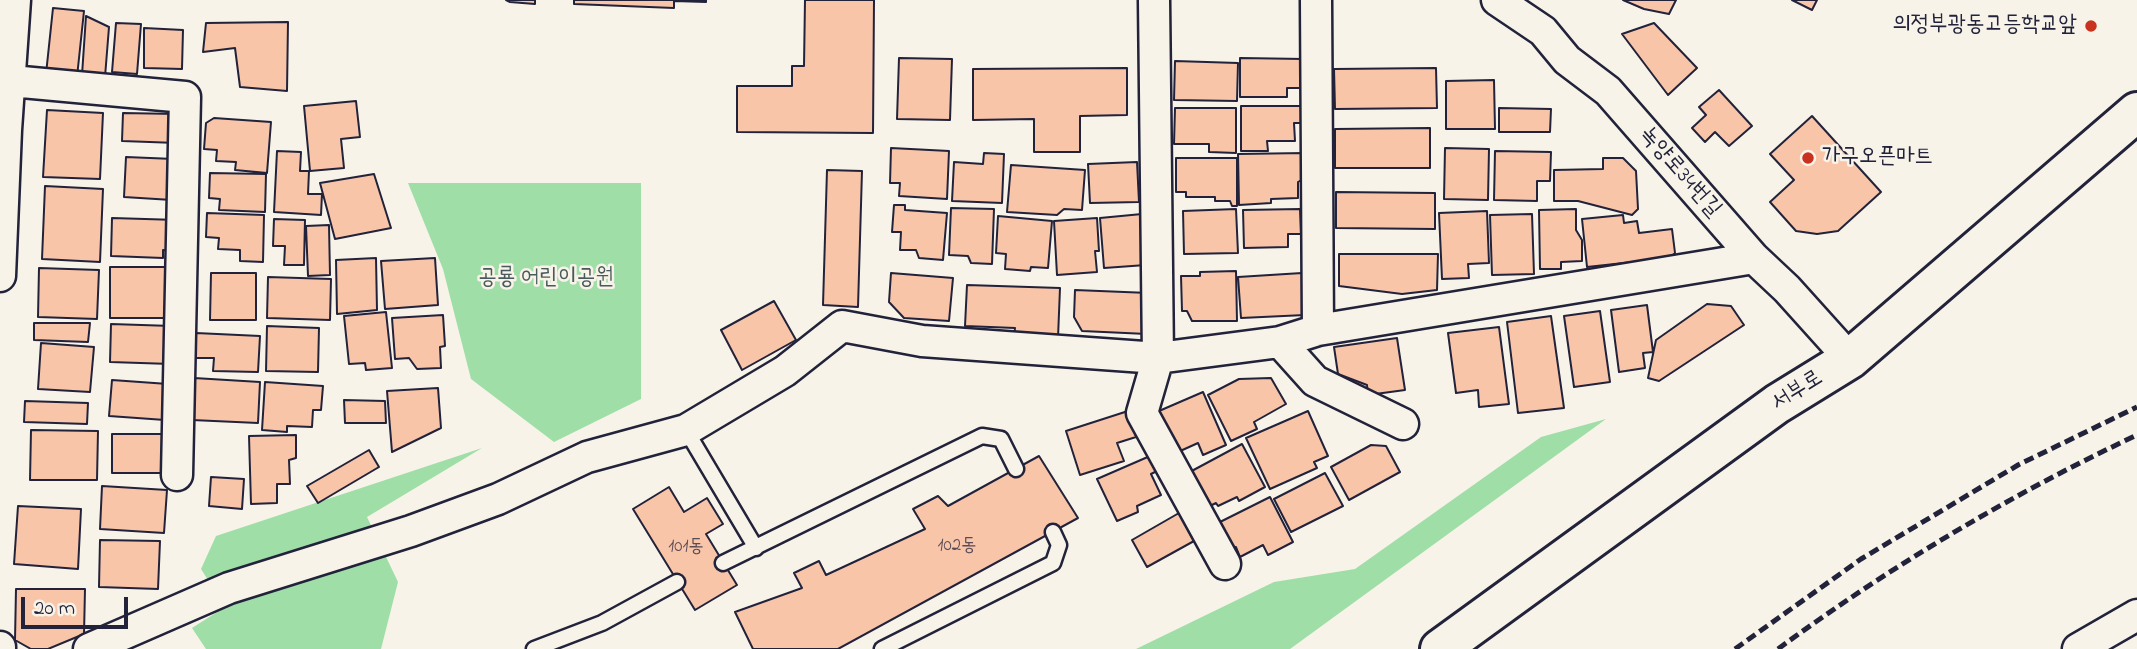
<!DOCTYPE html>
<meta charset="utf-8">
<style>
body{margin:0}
#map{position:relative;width:2137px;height:649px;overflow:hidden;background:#f7f3e8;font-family:"Indie Flower",sans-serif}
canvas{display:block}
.scale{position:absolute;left:21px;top:597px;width:107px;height:32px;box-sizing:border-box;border:4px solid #22223b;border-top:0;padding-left:9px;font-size:21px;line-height:24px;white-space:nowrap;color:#22223b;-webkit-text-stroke:5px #f7f3e8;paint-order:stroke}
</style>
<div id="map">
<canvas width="2137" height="649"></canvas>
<div class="scale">20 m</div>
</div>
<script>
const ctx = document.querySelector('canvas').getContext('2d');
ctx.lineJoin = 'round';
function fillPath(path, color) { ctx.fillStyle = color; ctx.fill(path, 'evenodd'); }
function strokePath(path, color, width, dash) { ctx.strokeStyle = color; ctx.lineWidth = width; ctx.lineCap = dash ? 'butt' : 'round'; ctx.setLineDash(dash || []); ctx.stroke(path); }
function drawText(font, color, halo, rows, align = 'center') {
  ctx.font = font + ' "Indie Flower","Poor Story",sans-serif'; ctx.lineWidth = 5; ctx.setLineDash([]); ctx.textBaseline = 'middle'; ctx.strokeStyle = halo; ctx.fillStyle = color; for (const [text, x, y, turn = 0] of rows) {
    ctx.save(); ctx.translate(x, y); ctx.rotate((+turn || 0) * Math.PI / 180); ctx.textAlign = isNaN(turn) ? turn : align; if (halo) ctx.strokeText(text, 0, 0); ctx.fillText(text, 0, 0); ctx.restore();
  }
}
fillPath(new Path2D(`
 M408,183H641V399L554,442L471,379L443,269Z
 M1606,419L1290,649H1136L1274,582L1355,569L1541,437Z
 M482,448L367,517L398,582L381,649H206L192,628L225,607L201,569L216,536Z`), '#9fdea7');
const building = new Path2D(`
 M506,0H535V4L510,2Z
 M574,0H706V2L674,1V8L574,4Z
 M805,0H874L873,133L737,132V86H792V66H804Z
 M1623,0H1676L1669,14L1644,9Z
 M1792,0H1817L1812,10Z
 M53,8L84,11L77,77L46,74Z
 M86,16L109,27L105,77L82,75Z
 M288,22L287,91L240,87L235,48L203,52L206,23Z
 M116,23L141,24L137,74L112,72Z
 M1654,23L1697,68L1668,95L1622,34Z
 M144,28L183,30L182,69L144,68Z
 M899,58L952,59L950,120L897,119Z
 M1240,58L1304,59V88H1287V97H1240Z
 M1175,61L1238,63L1237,101L1174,100Z
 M1127,68V115L1080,116V152H1034V119L973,120V69Z
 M1436,68L1437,108L1335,109L1334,69Z
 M1494,80L1495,129H1446V81Z
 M1719,90L1752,126L1729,146L1715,132L1705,142L1692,128L1706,115L1699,107Z
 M356,101L360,137L341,139L344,168L310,171L304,106Z
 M1241,106H1302V123H1294L1295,141H1267L1268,151H1241Z
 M1175,108H1236V153L1209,152V144H1174Z
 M1499,108L1551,109L1550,132H1499Z
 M47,110L103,113L100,179L43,177Z
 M123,113L177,114V143L122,141Z
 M1812,116L1881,192L1838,231L1817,234L1796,231L1770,202L1794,180L1770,154Z
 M214,118L271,122L267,173L235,170L236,162L216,161L217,150L204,149L206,123Z
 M1430,128V168H1335V129Z
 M891,148L949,151L947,199L899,196L900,183H890Z
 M1445,148L1489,149L1488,200L1444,199Z
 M277,151L301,152L300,171H309L308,194H322L321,215L274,212Z
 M1495,151L1551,152L1550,181H1537V201L1494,200Z
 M984,153L1004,154L1002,203L952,201L954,162L983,164Z
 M1305,153V178L1298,182V198L1271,199V203L1239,205L1238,154Z
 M126,157L174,159L172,200L124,197Z
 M1176,158H1237V206H1232L1230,201H1215V197H1186V192H1176Z
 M1603,158H1623L1636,171L1638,209L1632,215L1578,201H1554V170L1603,169Z
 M1137,162L1139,202L1090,203L1088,164Z
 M1011,165L1085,170L1082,210L1064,209L1057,215L1007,212Z
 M827,170L862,171L858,307L823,305Z
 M210,173L266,174L265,212L219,210L220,199L209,198Z
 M374,174L391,228L335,239L320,183Z
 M45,186L103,189L100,262L42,259Z
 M1336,192L1435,193V229L1336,228Z
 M894,205H905V210L947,213L943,260L919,258L916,250H900L901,232H892Z
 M951,208L994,209L992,264L971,263L968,256L949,255Z
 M1236,209L1238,253L1184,254L1183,211Z
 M1300,209L1301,234H1288V247L1244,248L1243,210Z
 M1576,209V230L1582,240V261L1561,262V269H1540L1539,210Z
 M1487,211L1489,263L1468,264L1469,278L1442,279L1439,213Z
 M207,213L264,215L263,262L240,261V250L218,249L219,238L206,237Z
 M1142,214L1146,265L1104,268L1100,218Z
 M1532,214L1534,274L1492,275L1490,215Z
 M1623,215L1624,223L1637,221L1639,233L1672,229L1675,253L1670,258L1587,267L1582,219Z
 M998,216L1052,221L1048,268L1031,267L1030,271L1005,269L1006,254L996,253Z
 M112,218L178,220L177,251L163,250V258L111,256Z
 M1097,218L1099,251H1095L1097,272L1057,275L1054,221Z
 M274,219L305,220L304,265H284L285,246H273Z
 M329,225L330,275L308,276L306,226Z
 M1339,254H1438L1437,290L1402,294L1339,286Z
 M376,258L377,310L337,314L336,260Z
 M435,258L438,305L385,309L381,261Z
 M110,267H174V318H110Z
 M39,268L99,270L97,319L38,317Z
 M1236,271L1237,321H1192L1187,311H1182L1181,276H1200V272Z
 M211,273H256V320H210Z
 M891,273L953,278L949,321L904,318L889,302Z
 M1302,273L1305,315L1241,318L1238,277Z
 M268,277L331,279L330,320L267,318Z
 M967,285L1060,288L1058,338L1014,336L1015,328L965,326Z
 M1075,290L1149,293L1147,334L1082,331L1074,317Z
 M774,301L796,340L742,370L721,330Z
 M1707,304L1731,306L1744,325L1659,381L1648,378L1656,340Z
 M1647,305L1653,352L1643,353L1645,368L1619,372L1611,310Z
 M1600,311L1610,382L1574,387L1564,316Z
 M386,312L392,368L366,370L365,363L349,364L344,316Z
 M443,315L445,346L440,347L441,368L417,369L409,358L395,359L392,318Z
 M1551,316L1564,408L1518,413L1507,322Z
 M34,323H90L88,342L34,340Z
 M111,324L172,326L171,364L110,362Z
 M267,326L319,328L318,372L266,371Z
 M1499,327L1509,404L1479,407L1478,390L1456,393L1448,333Z
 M196,333L260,336L258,372L213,371L214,358H195Z
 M1397,338L1405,390L1368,395L1367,385L1338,374L1334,347Z
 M41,343L94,347L90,392L38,389Z
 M194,378L260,382L258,423L192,420Z
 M1271,378L1286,404L1254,422L1257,429L1231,441L1208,395L1239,379Z
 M112,380L168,384L165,420L109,416Z
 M265,382L323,386L321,410H313L312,427L287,426V432L262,430Z
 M438,388L441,428L392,452L387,391Z
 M1203,392L1226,445L1203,455L1198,443L1178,452L1159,411Z
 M344,400L385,401L386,423H345Z
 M25,401L88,403L87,424L24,422Z
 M1128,411L1136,437L1117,443L1124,461L1080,475L1066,431Z
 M1308,411L1328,456L1314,462L1317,468L1270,489L1246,438Z
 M31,430L98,431L97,480H30Z
 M112,434H164V473H112Z
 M296,435V458L289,460L290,484H277V503L251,504L249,436Z
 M1242,444L1265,487L1239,501L1237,497L1218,506L1216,503L1206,508L1188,473Z
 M1371,445L1386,446L1400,472L1349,500L1331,467Z
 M369,450L379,467L318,503L307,486Z
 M1039,456L1078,518L838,649H753L735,612L802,588L794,573L819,561L826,575L925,529L913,509L938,496L948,506Z
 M1150,456L1157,471L1151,474L1161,495L1137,506L1138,512L1117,521L1097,479Z
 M1325,473L1343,506L1291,532L1274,499Z
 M211,477L244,479L242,509L209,506Z
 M102,486L167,490L164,533L100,529Z
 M669,487L684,512L707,498L723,524L706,534L737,585L695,610L633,509Z
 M1270,497L1293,542L1268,555L1263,545L1240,557L1236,547L1223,553L1210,527Z
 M18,506L81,509L78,569L14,564Z
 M1179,513L1194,541L1147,567L1132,540Z
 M100,540L160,541L158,589L99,587Z
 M16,589H85L84,634L48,649H31L15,640Z`);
fillPath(building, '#f8c5a8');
strokePath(building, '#22223b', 2);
const service = new Path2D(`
 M686,430L756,548
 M723,563L982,436L1001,439L1016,469
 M534,649L602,623L677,582
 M882,649L1053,563L1059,545L1053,532`);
const minor = new Path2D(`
 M1154,0L1158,358L1142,413L1225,564
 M1316,0L1318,330
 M1497,0L1543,31L1567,60L1608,91L1754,258L1787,289L1850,359
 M11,81L185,97L177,475
 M0,276L6,130L15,0
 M1280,342L1315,381L1403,424
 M0,647V649
 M89,649L229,588L411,531L498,499L587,457L686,430L785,371L842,326L922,341L1158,358L1280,342L1318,330L1754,258
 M2078,649L2137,615`);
const primary = new Path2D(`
 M1440,649L1777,404L1850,359L2137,112`);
strokePath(service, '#22223b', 19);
strokePath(minor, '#22223b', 35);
strokePath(primary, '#22223b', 44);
strokePath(service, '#f7f3e8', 14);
strokePath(minor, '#f7f3e8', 30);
strokePath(primary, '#f7f3e8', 38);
strokePath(new Path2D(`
 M1735,649L1861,559L2018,465L2137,407
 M1778,649C1891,566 2010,495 2137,435`), '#22223b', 5, [10, 5]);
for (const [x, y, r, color] of [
 [2091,26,7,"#c8321e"],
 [1808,158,7,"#c8321e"]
]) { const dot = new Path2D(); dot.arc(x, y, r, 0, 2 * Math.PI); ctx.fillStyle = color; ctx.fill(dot); strokePath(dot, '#f7f3e8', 2.5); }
drawText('19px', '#584b56', null, [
 ["102동",957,547],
 ["101동",686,548]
]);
drawText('23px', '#22223b', '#f7f3e8', [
 ["의정부광동고등학교앞",2077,26],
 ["가구오픈마트",1822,158,"left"]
], 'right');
drawText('23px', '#22223b', '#f7f3e8', [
 ["녹양로34번길",1679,173,49],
 ["서부로",1798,392,-32]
]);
drawText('23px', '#485a5b', '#f7f3e8', [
 ["공룡 어린이공원",546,279]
]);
</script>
